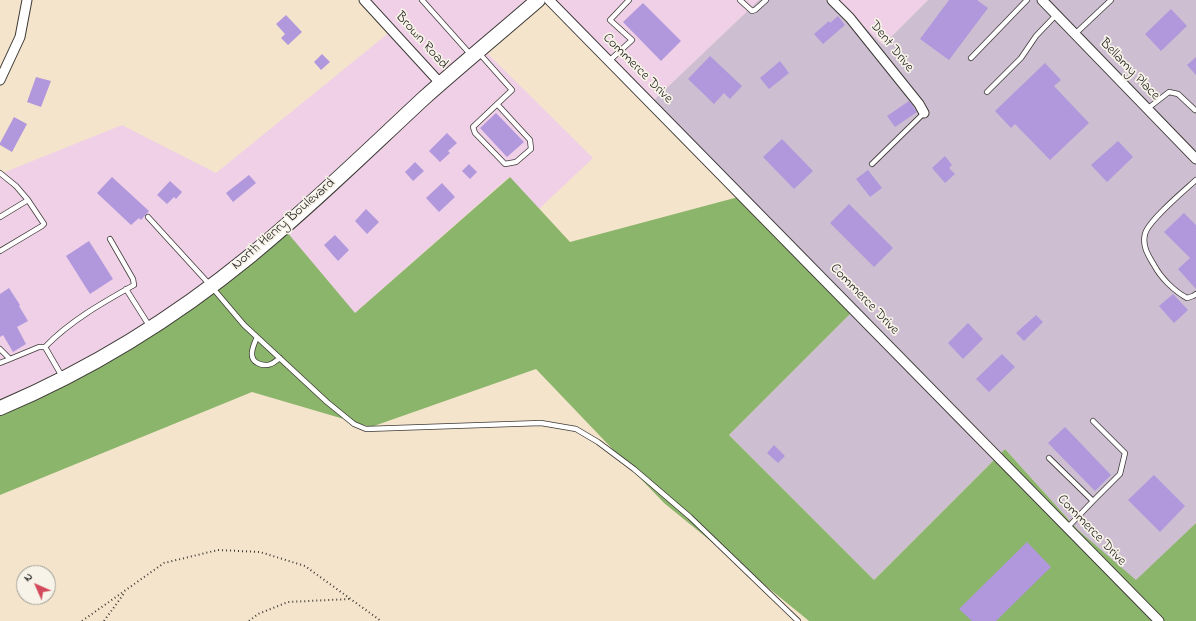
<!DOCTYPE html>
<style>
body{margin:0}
#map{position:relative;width:1196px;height:621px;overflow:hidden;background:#f5e4cc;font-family:"Indie Flower",sans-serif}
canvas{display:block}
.north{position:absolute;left:16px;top:565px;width:40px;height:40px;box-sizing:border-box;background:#f7f3e8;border:1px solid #9f9d96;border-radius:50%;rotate:315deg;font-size:11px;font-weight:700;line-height:16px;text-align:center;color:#1c1c1c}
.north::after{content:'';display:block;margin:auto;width:14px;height:18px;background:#d1495b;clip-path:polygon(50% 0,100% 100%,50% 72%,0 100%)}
</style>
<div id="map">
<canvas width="1196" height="621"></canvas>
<div class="north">N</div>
</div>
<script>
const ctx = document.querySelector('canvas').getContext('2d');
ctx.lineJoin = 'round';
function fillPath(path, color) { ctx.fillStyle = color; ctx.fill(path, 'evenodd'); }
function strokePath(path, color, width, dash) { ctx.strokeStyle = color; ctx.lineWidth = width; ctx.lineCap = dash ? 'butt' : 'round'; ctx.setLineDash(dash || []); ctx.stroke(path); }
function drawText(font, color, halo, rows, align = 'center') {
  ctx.font = font + ' "Indie Flower",sans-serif'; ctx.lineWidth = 3.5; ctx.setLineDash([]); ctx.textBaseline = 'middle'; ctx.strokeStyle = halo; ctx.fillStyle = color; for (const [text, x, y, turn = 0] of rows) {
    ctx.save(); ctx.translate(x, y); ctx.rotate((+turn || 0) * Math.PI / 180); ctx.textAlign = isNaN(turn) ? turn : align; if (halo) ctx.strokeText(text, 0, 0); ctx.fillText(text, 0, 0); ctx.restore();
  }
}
fillPath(new Path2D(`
 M360,0H539L486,52L593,158L539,209L509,177L355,313L207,293L0,410V174L122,125L216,173L391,31Z
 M548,0H759L653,101Z
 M837,0H928L883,45Z`), '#efd0e6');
fillPath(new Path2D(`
 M759,0H837L883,45L928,0H1196V523L1136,581L1078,530L1005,449L874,580L729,435L851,313L653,101Z`), '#cdbed2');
fillPath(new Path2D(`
 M510,177L570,242L742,196L852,312L729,435L874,580L1005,449L1078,530L1136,580L1196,523V621H809L664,503L536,369L371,427L252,392L0,495V410L132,342L281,225L355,313Z`), '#8cb56c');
fillPath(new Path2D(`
 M949,0H977L988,8L949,60L920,39Z
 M643,3L681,41L661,61L623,22Z
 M1171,9L1187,26L1161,51L1145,34Z
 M286,15L302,32L288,45L281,38L285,34L276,24Z
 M838,16L845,25L823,44L814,34L829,21L830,23Z
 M322,54L330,62L321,70L314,62Z
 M710,56L742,86L730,99L724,93L714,104L688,79Z
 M1196,57V75L1187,65Z
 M780,61L789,73L769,89L760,78Z
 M1045,63L1061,80L1054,86L1089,123L1050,160L1015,124L1011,128L995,111Z
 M36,77L51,81L41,107L27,102Z
 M909,101L917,112L895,127L887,116Z
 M496,113L524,142L507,157L480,128Z
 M14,117L27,124L12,152L0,145V143Z
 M447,133L457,143L448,151L450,153L440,162L429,151Z
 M782,139L813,171L794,189L763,157Z
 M1118,141L1133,157L1107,182L1091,165Z
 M945,156L952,165L949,168L955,174L945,183L932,168Z
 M415,162L424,171L413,181L405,172Z
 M469,164L477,172L470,179L462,171Z
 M868,170L882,188L870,197L856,179Z
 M249,175L256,183L233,202L226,193Z
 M112,177L149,211L141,220L139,218L131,225L97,193Z
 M170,181L182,192L176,199L174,197L167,204L157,195Z
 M442,183L455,197L439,212L426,198Z
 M849,204L893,248L874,267L830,223Z
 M366,209L379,222L367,234L355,221Z
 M1184,213L1196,225V289L1178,269L1190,258L1164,232Z
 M335,235L349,250L338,261L324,245Z
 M89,241L113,279L90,294L66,256Z
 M9,288L20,305L19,306L28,321L17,327L26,344L13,352L3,335L0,337V294Z
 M1173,294L1188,310L1174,323L1159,306Z
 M1036,315L1043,322L1024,341L1016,333Z
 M968,323L983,339L963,359L948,343Z
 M1002,354L1015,367L989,392L976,379Z
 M1065,427L1111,475L1095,491L1048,443Z
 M774,445L785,456L778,463L767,453Z
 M1154,475L1185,506L1160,532L1128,500Z
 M1027,542L1051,567L996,621H972L959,609Z`), '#b198dd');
const service = new Path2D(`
 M422,0L471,55
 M740,0L752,11L755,10L766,0
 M1075,34L1111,0
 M479,53L512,90L473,127L475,133L505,164L516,162L531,149L530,140L497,104
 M971,58L1027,0
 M609,61L632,40L610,20L629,0
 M987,92L1021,58L1036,36L1056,15
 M1147,109L1169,92L1178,94L1195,110
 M872,164L924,113
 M0,173L16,186L28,200
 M1196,180C1185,190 1148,221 1145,234C1142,246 1148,255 1154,265C1161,278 1174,291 1187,298L1193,296L1196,294
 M0,217L28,200L44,224L42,226L0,251
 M148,217L211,286L244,325L327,402L354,424L366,429L541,423L576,429L598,442L634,469L690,517L798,621
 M126,289L150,327
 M257,337C255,342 252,348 252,353C251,363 263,367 271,364C274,363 277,360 280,358
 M45,347C70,321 102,303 134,285L133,279L110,239
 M0,349L10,359L0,363
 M10,359L39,347H45L63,378
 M1049,458L1093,501L1068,527
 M1093,501L1120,474L1125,453L1093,421`);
const minor = new Path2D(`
 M364,0L441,84
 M549,0L1159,621
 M832,0L850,18L919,104L924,113
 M1042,0L1196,159
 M0,80L20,37L27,0`);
const trunk = new Path2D(`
 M0,408C90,370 174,318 250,256C311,206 367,151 424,98C461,65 500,33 538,0`);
strokePath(service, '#3d3a36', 6);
strokePath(minor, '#3d3a36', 11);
strokePath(trunk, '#3d3a36', 16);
strokePath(new Path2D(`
 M82,621L164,563L218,550L260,552L305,566L381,621
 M104,621L125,592
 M249,621L258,614L288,602L349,599`), '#3d3a36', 2, [1, 3]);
strokePath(service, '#fff', 4.5);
strokePath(minor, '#fff', 9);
strokePath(trunk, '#fff', 14);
drawText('14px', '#1c1c1c', '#f7f3e8', [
 ["Brown Road",421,41,48],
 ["Dent Drive",891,47,51],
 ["Commerce Drive",637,69,45],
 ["Bellamy Place",1129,70,46],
 ["North Henry Boulevard",284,225,-41],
 ["Commerce Drive",864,300,46],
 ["Commerce Drive",1091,531,46]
]);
</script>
